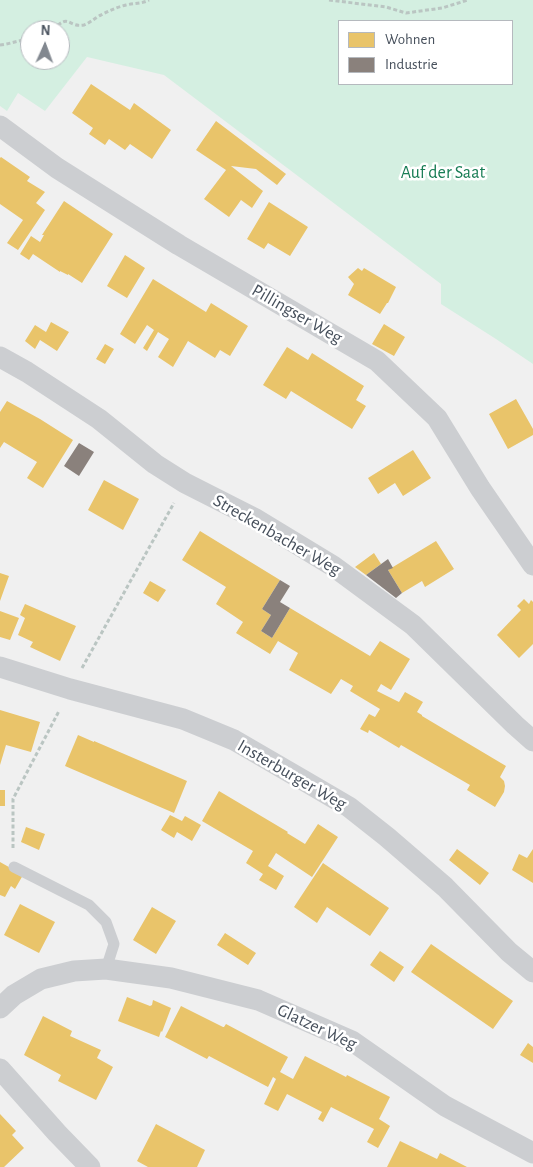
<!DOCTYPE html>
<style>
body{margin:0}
#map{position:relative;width:533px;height:1167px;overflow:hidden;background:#f0f0f0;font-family:"Alegreya Sans",sans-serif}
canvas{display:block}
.legend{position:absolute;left:338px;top:20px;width:175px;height:65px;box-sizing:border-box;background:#fff;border:1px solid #b5b9be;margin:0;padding:6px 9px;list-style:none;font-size:15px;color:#47505c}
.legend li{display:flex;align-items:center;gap:10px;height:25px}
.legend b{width:25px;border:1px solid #b5b9be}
.north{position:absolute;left:20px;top:20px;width:50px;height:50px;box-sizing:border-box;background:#fff;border:1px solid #b5b9be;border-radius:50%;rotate:2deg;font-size:14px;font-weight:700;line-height:20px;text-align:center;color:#47505c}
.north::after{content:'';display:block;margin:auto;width:18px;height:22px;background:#828890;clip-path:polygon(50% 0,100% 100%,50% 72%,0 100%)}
</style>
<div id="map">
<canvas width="533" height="1167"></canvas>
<ul class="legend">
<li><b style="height:14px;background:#e9c46a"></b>Wohnen</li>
<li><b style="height:14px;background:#8a817c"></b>Industrie</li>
</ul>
<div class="north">N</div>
</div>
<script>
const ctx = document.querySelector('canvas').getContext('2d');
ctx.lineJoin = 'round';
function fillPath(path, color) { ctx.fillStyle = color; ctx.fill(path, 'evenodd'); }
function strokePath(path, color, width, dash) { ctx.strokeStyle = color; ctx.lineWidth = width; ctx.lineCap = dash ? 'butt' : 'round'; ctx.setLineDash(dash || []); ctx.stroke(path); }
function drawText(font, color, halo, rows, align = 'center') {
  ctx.font = font + ' "Alegreya Sans",sans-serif'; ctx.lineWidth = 5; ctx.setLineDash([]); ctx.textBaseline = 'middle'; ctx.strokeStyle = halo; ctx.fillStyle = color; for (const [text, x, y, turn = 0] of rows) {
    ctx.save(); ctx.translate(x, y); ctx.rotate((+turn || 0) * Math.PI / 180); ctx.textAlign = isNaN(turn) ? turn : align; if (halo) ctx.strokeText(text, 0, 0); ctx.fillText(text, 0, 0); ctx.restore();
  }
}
fillPath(new Path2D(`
 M0,0H533V364L496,339L441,304V284L164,75L87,57L45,111L18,93L7,111L0,106ZM339,21H512V84H339ZM30,30H60V60H30Z`), '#d4efe1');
fillPath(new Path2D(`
 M91,84L130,110L134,103L171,130L152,159L130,144L125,150L109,139L105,145L89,134L93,128L72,113Z
 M216,121L286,174L277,185L256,169L231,166L263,191L252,208L241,200L229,217L204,199L226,170L196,150Z
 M1,157L30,177L27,181L45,192L36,203L45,210L18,250L7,243L23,220L0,204V158Z
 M64,201L113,234L82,283L68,274V275L60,271V272L33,254L29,260L20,254L31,236L40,242L44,235H42Z
 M269,202L308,227L290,256L268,243L264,249L247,239Z
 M125,255L145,268L127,298L107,286Z
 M358,268L362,271L364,268L396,287L388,303H387L380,314L348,295L354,284L348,277Z
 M153,279L206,312L211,303L248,326L230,356L220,350L215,358L188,341L173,367L158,357L169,339L158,332L147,351L143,348L154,330L147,325L135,344L120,334Z
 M51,322L69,332L57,351L40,340L35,349L25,341L35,325L46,332Z
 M384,324L405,337L394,356L372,344Z
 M105,344L114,349L105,364L96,359Z
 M287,347L308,360L312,353L364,386L356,400L366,406L352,429L291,391L286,399L263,385Z
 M516,399L533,429V435L508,449L489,414Z
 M7,401L40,419L73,440L43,488L27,478L37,462L4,442L0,448V412Z
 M413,450L431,478L403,496L395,483L378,494L368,478Z
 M104,480L139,499L123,530L88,510Z
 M200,531L280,580L262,609L271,615L261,631L272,638L290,608L370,656L380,641L410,659L391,690L381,684L377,691L399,702L405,692L423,702L417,712L422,715V716L506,766L500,777L504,781L505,786L504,792L495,807L467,790L470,785L401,745L399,748L369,730L368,733L360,729L369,714L375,717L380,709L350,691L353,686L341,679L331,694L289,670L298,653L278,641L270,654L236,633L243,622L216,604L226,587L182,560Z
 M436,541L454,569L425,587L422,581L402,593L388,570Z
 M374,553L381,564L366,575L355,567Z
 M0,573L9,576L0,601Z
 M150,581L166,590L158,602L143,593Z
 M524,599L529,604L531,600L533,602V644L519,658L497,635L521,610L517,606Z
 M25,604L76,626L60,661L30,647L33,642L18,635L25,618L20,615Z
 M0,611L19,618L10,640L0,637Z
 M0,710L40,722L31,752L6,745L0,765Z
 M78,735L94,742V741L187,781L174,813L65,766Z
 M0,790H5V806H0Z
 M219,791L288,832L287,833L305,844L318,824L338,837L312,877L276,853L268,866L284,876L276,890L259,880L263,874L246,863L253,851L202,821Z
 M170,815L182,821L185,816L201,825L192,841L177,832L174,838L161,830Z
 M26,827L45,834L39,850L21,842Z
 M457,849L489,873L480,885L449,860Z
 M533,849V883L512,870L519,854L527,858Z
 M0,862L23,875L15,889L11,886L5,897L0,895Z
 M323,863L389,908L370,936L327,907L317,923L294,907Z
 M20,904L55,922L39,953L4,935Z
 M152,907L176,921L156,954L133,940Z
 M225,933L256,953L248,965L217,945Z
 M431,944L513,1001L493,1029L411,972Z
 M380,951L404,967L394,982L370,965Z
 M127,997L150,1006L152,1005L153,1000L171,1008L162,1032L161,1031L159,1037L118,1021Z
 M181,1006L223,1027H224L226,1024L288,1057L280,1072L293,1079L305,1056L346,1077L347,1075L390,1097L379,1119L390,1126L378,1148L367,1142L374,1129L331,1107L323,1122L318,1119L322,1112L287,1094L278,1111L264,1104L276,1079L273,1077L268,1087L209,1056L207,1059L165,1037Z
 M43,1016L72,1031L70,1036L101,1050L97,1058L113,1067L96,1100L58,1081L61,1075L24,1055Z
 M528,1043L533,1047V1063L520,1055Z
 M0,1114L16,1131L12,1135L24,1148L4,1167H0Z
 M156,1124L205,1150L197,1167H148L137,1161Z
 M400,1141L437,1159L440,1153L467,1167H387Z`), '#e9c46a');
fillPath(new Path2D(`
 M79,443L94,452L79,476L64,466Z
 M388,559L393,568L388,570L402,593L396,598L366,575Z
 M280,580L290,586L280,602L290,608L272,638L261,631L271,615L262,609Z`), '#8a817c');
strokePath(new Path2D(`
 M329,0L386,7L406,13L442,8L468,0
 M53,30C70,12 67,28 84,25C90,23 96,17 101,15C109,11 117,7 126,5C134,3 142,4 149,0
 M0,45C10,44 19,40 30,39
 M82,668L174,503
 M13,848V799L59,711`), '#bac5c2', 3, [4, 2.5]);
strokePath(new Path2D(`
 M14,867L89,905L106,922L114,944L106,969`), '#ccced1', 11);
strokePath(new Path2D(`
 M0,126L57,168L179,245L377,361L437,418L480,488L533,565
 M0,357L27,372L99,419L155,464L185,483L254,518L333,566L413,625L515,725L533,741
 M0,667L70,689L183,719L234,740L308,783L349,807L387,837L445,887L509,952L533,972
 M0,1008L14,995L41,979L74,971L106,969L171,978L258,1000L352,1041L445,1106L533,1153
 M0,1069L57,1133L90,1167`), '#ccced1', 21);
drawText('18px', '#187d55', '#fff', [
 ["Auf der Saat",443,173]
]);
drawText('18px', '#47505c', '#fff', [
 ["Pillingser Weg",297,314,30],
 ["Streckenbacher Weg",277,535,30],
 ["Insterburger Weg",292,775,30],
 ["Glatzer Weg",317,1027,25]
]);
</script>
